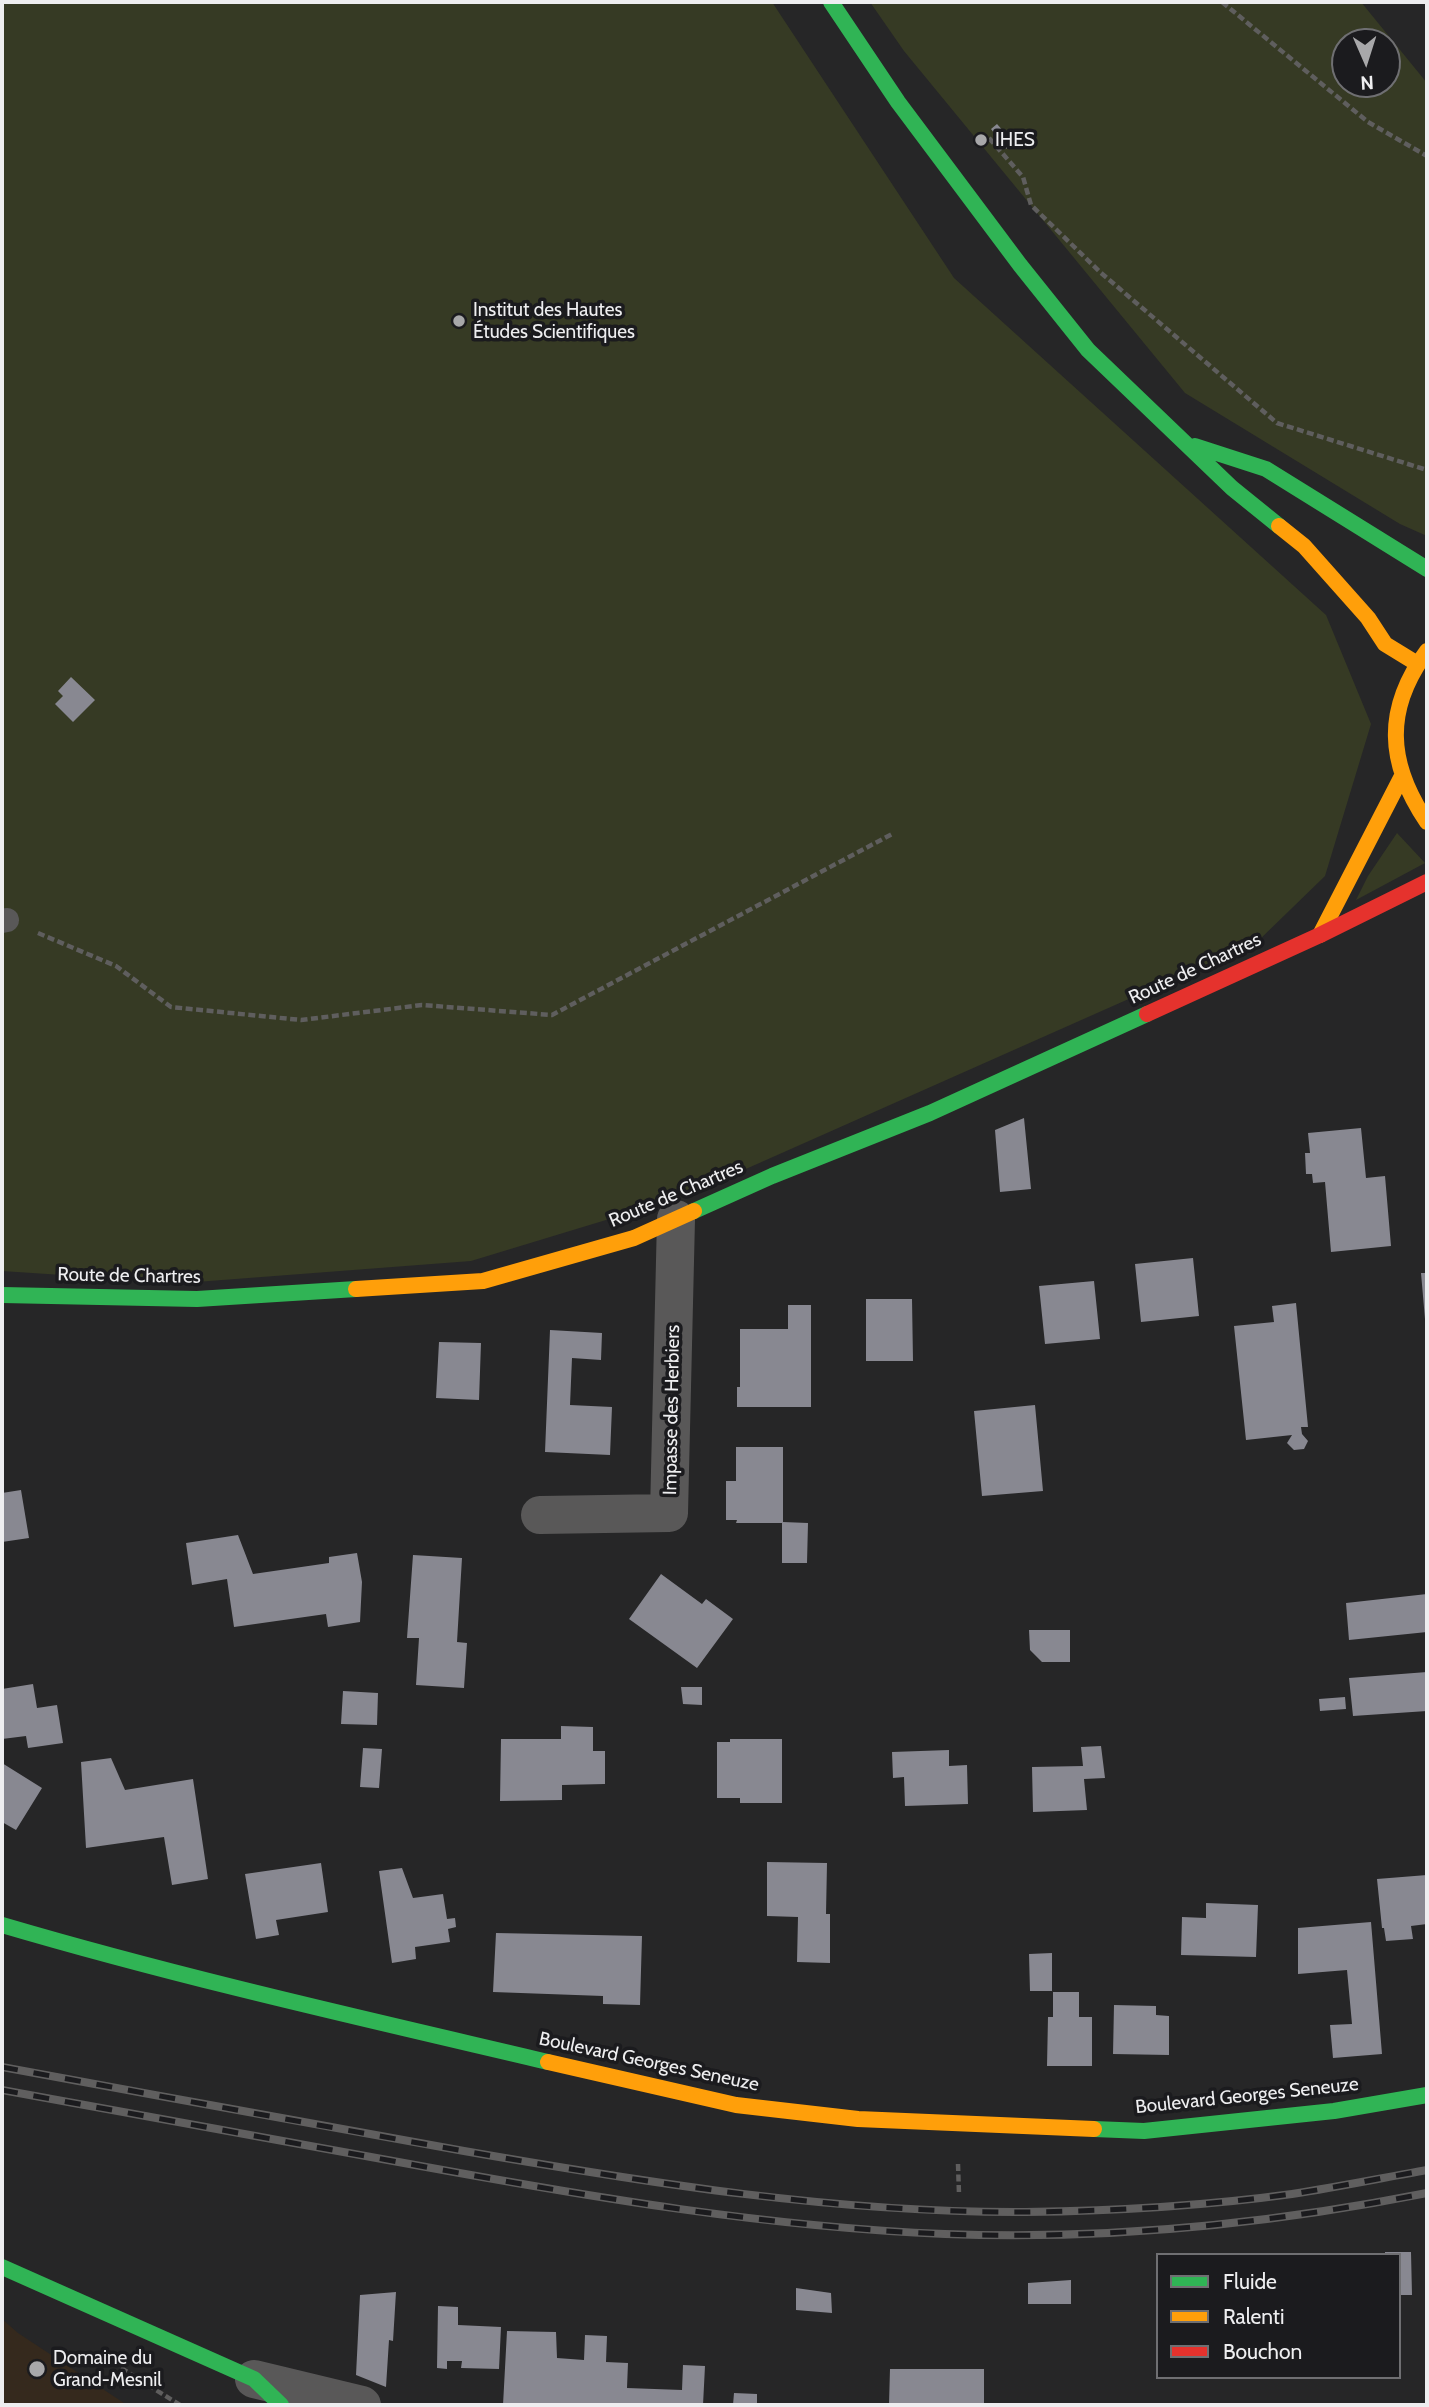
<!DOCTYPE html>
<meta charset="utf-8">
<style>
body{margin:0}
#map{position:relative;width:1429px;height:2407px;overflow:hidden;background:#262627;font-family:Cabin,sans-serif}
canvas{display:block}
.frame{position:absolute;inset:0;border:4px solid #eeeef0;pointer-events:none}
.legend{position:absolute;left:1156px;top:2253px;width:245px;height:126px;box-sizing:border-box;background:#1b1b1e;border:2px solid #6f6f72;margin:0;padding:9px 12px;list-style:none;font-size:21px;color:#eeeef0}
.legend li{display:flex;align-items:center;gap:14px;height:35px}
.legend b{width:35px;border:2px solid #6f6f72}
.north{position:absolute;left:1331px;top:28px;width:70px;height:70px;box-sizing:border-box;background:#1b1b1e;border:2px solid #6f6f72;border-radius:50%;rotate:177deg;font-size:19px;font-weight:700;line-height:28px;text-align:center;color:#eeeef0}
.north::after{content:'';display:block;margin:auto;width:24px;height:32px;background:#a8a8aa;clip-path:polygon(50% 0,100% 100%,50% 72%,0 100%)}
</style>
<div id="map">
<canvas width="1429" height="2407"></canvas>
<div class="frame"></div>
<ul class="legend">
<li><b style="height:9px;background:#30b455"></b>Fluide</li>
<li><b style="height:9px;background:#ff9f0a"></b>Ralenti</li>
<li><b style="height:9px;background:#e5322d"></b>Bouchon</li>
</ul>
<div class="north">N</div>
</div>
<script>
const ctx = document.querySelector('canvas').getContext('2d');
ctx.lineJoin = 'round';
function fillPath(path, color) { ctx.fillStyle = color; ctx.fill(path, 'evenodd'); }
function strokePath(path, color, width, dash) { ctx.strokeStyle = color; ctx.lineWidth = width; ctx.lineCap = dash ? 'butt' : 'round'; ctx.setLineDash(dash || []); ctx.stroke(path); }
function drawText(font, color, halo, rows, align = 'center') {
  ctx.font = font + ' Cabin,sans-serif'; ctx.lineWidth = 7; ctx.setLineDash([]); ctx.textBaseline = 'middle'; ctx.strokeStyle = halo; ctx.fillStyle = color; for (const [text, x, y, turn = 0] of rows) {
    ctx.save(); ctx.translate(x, y); ctx.rotate((+turn || 0) * Math.PI / 180); ctx.textAlign = isNaN(turn) ? turn : align; if (halo) ctx.strokeText(text, 0, 0); ctx.fillText(text, 0, 0); ctx.restore();
  }
}
fillPath(new Path2D(`
 M2,2319L18,2333L127,2405H2Z`), '#35291d');
fillPath(new Path2D(`
 M2,2H772L954,278L1326,615L1371,724L1325,876L1257,942L685,1196L471,1261L183,1283L2,1271Z
 M870,2H1361L1427,83V536L1400,524L1185,393L904,51ZM1345,42H1387V84H1345Z
 M1397,833L1425,863L1356,900L1368,876Z`), '#363a24');
fillPath(new Path2D(`
 M997,124L1013,142L1006,149L991,129Z
 M71,677L95,700L73,722L55,704L63,696L58,691Z
 M1024,1118L1031,1189L1000,1192L995,1130Z
 M1361,1128L1366,1178L1385,1176L1391,1246L1331,1252L1325,1182L1313,1183L1312,1174H1306L1305,1153H1310L1308,1133Z
 M1193,1258L1199,1316L1141,1322L1135,1264Z
 M1421,1273H1427V1319H1425Z
 M1094,1281L1100,1339L1045,1344L1039,1286Z
 M866,1299H912L913,1361H866Z
 M1296,1303L1308,1427H1301L1302,1434L1308,1441L1304,1449L1294,1450L1287,1443L1292,1435L1246,1440L1234,1326L1274,1322L1272,1306Z
 M788,1305H811V1407H737V1387H740V1329H788Z
 M550,1330L602,1333L601,1360L572,1358L570,1405L612,1407L610,1455L545,1452Z
 M439,1342L481,1343L479,1400L436,1398Z
 M1035,1405L1043,1491L982,1496L974,1411Z
 M736,1447H783V1522L808,1523L807,1563H782V1523H736L737,1520H726V1481H736Z
 M21,1490L29,1538L2,1542V1493Z
 M238,1535L253,1574L329,1563V1557L357,1553L362,1582L360,1622L328,1627L326,1614L234,1627L227,1579L192,1585L186,1543Z
 M413,1555L462,1558L457,1642L467,1643L464,1688L416,1685L419,1638H407Z
 M661,1574L702,1604L706,1599L733,1619L697,1668L629,1619Z
 M1427,1594V1632L1349,1640L1346,1603Z
 M1029,1630H1070V1662H1042L1030,1650Z
 M1427,1672V1711L1353,1716L1349,1678Z
 M33,1684L37,1708L57,1705L63,1743L28,1748L26,1736L2,1739V1689Z
 M681,1687H702V1705L683,1704Z
 M343,1691L378,1693L377,1725L341,1724Z
 M1345,1697L1346,1709L1320,1711L1319,1699Z
 M561,1726L593,1727V1751H605V1784L562,1785V1800L500,1801L501,1739H561Z
 M730,1739H782V1803H740V1798H717V1742H730Z
 M1101,1746L1105,1778L1084,1779L1087,1810L1033,1812L1032,1767L1083,1766L1081,1747Z
 M363,1748L382,1749L379,1788L360,1787Z
 M949,1750V1766L967,1765L968,1804L905,1806L904,1777L893,1778L892,1752Z
 M111,1758L125,1790L193,1779L208,1879L172,1885L164,1837L86,1848L81,1762Z
 M2,1763L42,1788L16,1830L2,1822Z
 M767,1862L827,1863L826,1914H830V1963L797,1962L798,1917L767,1916Z
 M321,1863L328,1912L276,1920L279,1935L256,1939L245,1874Z
 M402,1868L413,1898L443,1894L447,1919L455,1918L456,1927L448,1929L450,1942L415,1947L416,1959L392,1963L379,1871Z
 M1427,1875V1924L1411,1926L1413,1939L1386,1941L1384,1928H1382L1377,1879Z
 M1206,1903L1258,1905L1256,1957L1181,1955L1182,1917L1206,1918Z
 M1371,1922L1382,2054L1333,2058L1330,2025L1352,2024L1347,1970L1298,1974V1928Z
 M496,1933L642,1936L640,2005L603,2004V1996L493,1992Z
 M1052,1953V1991H1030L1029,1954Z
 M1053,1992H1079V2017H1092V2066H1047L1048,2017H1053Z
 M1114,2005L1156,2006V2015L1169,2016V2055L1113,2054Z
 M1385,2252H1411L1412,2295H1399V2255H1385Z
 M1071,2280V2304H1028V2283Z
 M796,2288L831,2293L832,2313L796,2310Z
 M396,2292L393,2341L389,2340L386,2387L356,2375L360,2295Z
 M438,2306L458,2307V2325L501,2327L499,2369L461,2368L462,2361H447V2369L437,2368Z
 M507,2331L556,2332L557,2358L584,2360L585,2335L607,2336L606,2362L628,2363L627,2388L682,2390L683,2365L705,2366L703,2405H503Z
 M890,2369H984V2405H889Z
 M734,2393L757,2394V2405H733Z`), '#888891');
strokePath(new Path2D(`
 M1222,2L1368,122L1427,156
 M989,138L1023,177L1031,205L1100,272L1277,423L1427,470
 M38,933L116,966L171,1007L301,1020L422,1005L552,1015L894,833
 M958,2164L959,2194
 M121,2368L180,2405`), '#5f5e5e', 4.5, [7, 3.5]);
strokePath(new Path2D(`
 M2,921L7,920`), '#595858', 24);
strokePath(new Path2D(`
 M540,1515L669,1513L676,1219
 M254,2379L362,2405`), '#595858', 38);
strokePath(new Path2D(`
 M831,2L898,102L1020,265L1088,350L1232,488L1279,526
 M1195,446L1266,469L1427,569
 M694,1211L772,1176L930,1113L1147,1014
 M2,1295L197,1299L356,1289
 M2,1925C182,1978 365,2019 548,2062
 M1094,2129L1144,2131L1334,2111L1427,2095
 M2,2267L254,2379L281,2405`), '#30b455', 16);
strokePath(new Path2D(`
 M1279,526L1304,546L1368,618L1385,644L1416,663
 M1427,651C1384,709 1387,763 1427,822
 M1320,935L1401,778
 M356,1289L483,1281L634,1238L694,1211
 M548,2062L736,2105L858,2119L1094,2129`), '#ff9f0a', 16);
strokePath(new Path2D(`
 M1147,1014L1320,935L1427,882`), '#e5322d', 16);
const rail = new Path2D(`
 M2,2067C156,2095 310,2124 464,2151C649,2183 836,2213 1025,2212C1113,2211 1204,2206 1292,2194C1337,2187 1382,2178 1427,2170
 M2,2090C139,2115 277,2140 415,2165C591,2197 766,2227 945,2234C1106,2240 1270,2224 1427,2193`);
strokePath(rail, '#605f5f', 8);
strokePath(rail, '#1b1b1e', 5, [16]);
for (const [x, y, r, color] of [
 [981,140,7,"#a8a8aa"],
 [459,321,7,"#a8a8aa"],
 [37,2369,9,"#a8a8aa"]
]) { const dot = new Path2D(); dot.arc(x, y, r, 0, 2 * Math.PI); ctx.fillStyle = color; ctx.fill(dot); strokePath(dot, '#1b1b1e', 2.5); }
drawText('19px', '#eeeef0', '#1b1b1e', [
 ["IHES",995,140],
 ["Institut des Hautes",473,310],
 ["Études Scientifiques",473,332],
 ["Domaine du",53,2358],
 ["Grand-Mesnil",53,2380]
], 'left');
drawText('19px', '#eeeef0', '#1b1b1e', [
 ["Route de Chartres",1195,969,-25],
 ["Route de Chartres",676,1194,-23],
 ["Route de Chartres",129,1276,1],
 ["Impasse des Herbiers",672,1410,-89],
 ["Boulevard Georges Seneuze",649,2062,12],
 ["Boulevard Georges Seneuze",1247,2096,-6]
]);
</script>
